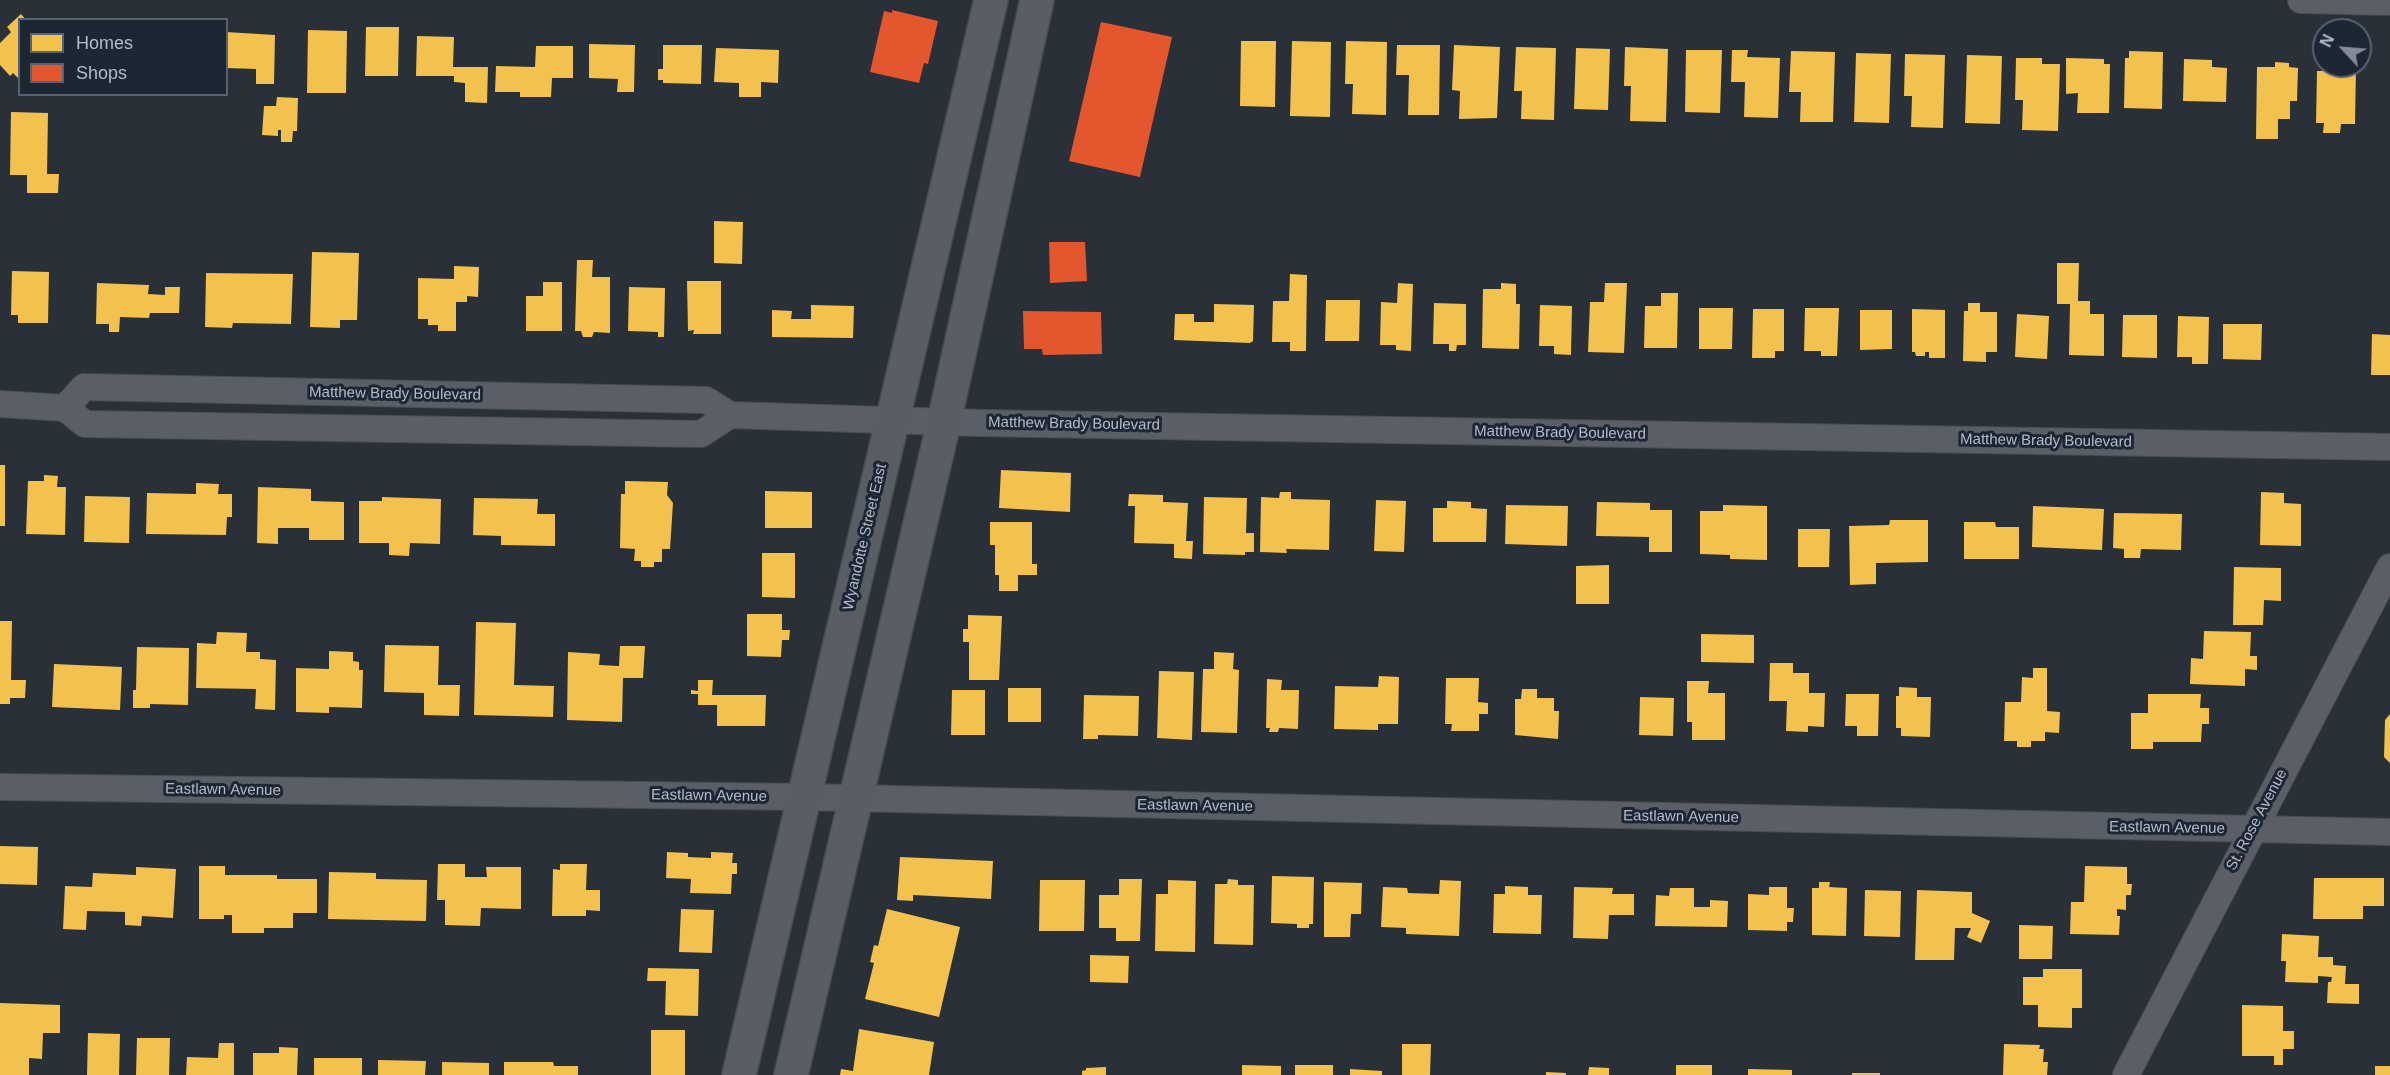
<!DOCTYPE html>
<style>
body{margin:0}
#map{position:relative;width:2390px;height:1075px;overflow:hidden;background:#2a3038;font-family:Helvetica,sans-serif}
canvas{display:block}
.legend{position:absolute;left:18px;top:18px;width:210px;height:78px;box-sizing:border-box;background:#1d2633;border:2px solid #59626f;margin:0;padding:8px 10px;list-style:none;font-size:18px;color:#b4bcc9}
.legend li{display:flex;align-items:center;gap:12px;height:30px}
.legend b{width:30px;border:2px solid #59626f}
.north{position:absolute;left:2312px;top:18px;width:60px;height:60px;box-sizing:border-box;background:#1d2633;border:2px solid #59626f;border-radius:50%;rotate:296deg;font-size:16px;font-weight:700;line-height:24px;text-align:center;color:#b4bcc9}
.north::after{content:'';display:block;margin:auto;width:21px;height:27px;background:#848b96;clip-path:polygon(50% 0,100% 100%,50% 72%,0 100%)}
</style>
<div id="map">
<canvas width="2390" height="1075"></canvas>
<ul class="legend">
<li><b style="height:16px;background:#f2c14e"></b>Homes</li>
<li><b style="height:16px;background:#e4572e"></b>Shops</li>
</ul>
<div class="north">N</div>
</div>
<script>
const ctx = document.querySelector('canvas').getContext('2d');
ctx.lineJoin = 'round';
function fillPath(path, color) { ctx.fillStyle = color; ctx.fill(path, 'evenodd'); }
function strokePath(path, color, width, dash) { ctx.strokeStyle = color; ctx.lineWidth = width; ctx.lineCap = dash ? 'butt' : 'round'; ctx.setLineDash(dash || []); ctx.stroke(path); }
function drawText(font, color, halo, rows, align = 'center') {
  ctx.font = font + ' Helvetica,sans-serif'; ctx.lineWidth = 6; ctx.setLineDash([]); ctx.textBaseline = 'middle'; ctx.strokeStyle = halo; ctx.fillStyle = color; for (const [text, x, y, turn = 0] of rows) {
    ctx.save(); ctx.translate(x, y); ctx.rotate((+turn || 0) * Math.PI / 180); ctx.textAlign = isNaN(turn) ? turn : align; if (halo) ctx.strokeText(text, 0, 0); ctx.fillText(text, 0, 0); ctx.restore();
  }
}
fillPath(new Path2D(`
 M21,14L26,20H20V80L13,73L10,76L0,65V43L11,32L7,27Z
 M366,27H399L398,76H365Z
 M308,30L347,31L346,93H307Z
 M226,32L275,35L274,84H256V69L226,68Z
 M417,36L454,37L453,67H488L487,103L465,102V83L454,82V76H416Z
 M1241,41H1276L1275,107L1240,106Z
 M1292,41L1331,42L1330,117L1290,116Z
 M1346,41L1387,42L1386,115L1352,114L1353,84H1345Z
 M589,44L635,45L634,92H617L618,79L589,78Z
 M663,45H702L701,84L663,83V80H658V69H663Z
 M1397,45H1440L1439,115H1408L1409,75H1396Z
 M1454,45L1500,47L1497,118L1459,119L1460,91L1452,90Z
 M536,46H573V78H552L551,97H520V92H495L496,66L535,67Z
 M1516,47L1556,48L1554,120L1521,119L1522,91H1514Z
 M1625,47L1668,49L1666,122L1630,121L1631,86H1624Z
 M716,48L779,50L778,83L761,82V97H739V83L714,82Z
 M1576,48L1610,49L1608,110L1574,109Z
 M1686,50H1722L1720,113L1685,112Z
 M1732,50H1748L1747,57L1780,58L1778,118L1744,117L1745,82H1731Z
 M1791,51L1835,52L1833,122H1800L1801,92H1789Z
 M2129,51L2163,52L2162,109L2124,108L2125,58H2129Z
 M1856,53L1891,54L1889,123L1854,122Z
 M1905,54L1945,55L1943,128L1911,127L1912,96H1904Z
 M1967,55L2002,56L2000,124L1965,123Z
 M2016,58H2042V64H2060L2058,131L2022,130L2023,100H2015Z
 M2066,58L2104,59V64H2110L2109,113H2077L2078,93L2066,94Z
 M2184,59L2212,60V67L2227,68L2226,102L2183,101Z
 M2275,62L2289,63V67L2298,68L2297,101H2290V119H2278V139H2256L2257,67H2275Z
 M2330,66L2356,67L2355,124H2341L2340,133H2323L2324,123H2316L2317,71H2329Z
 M277,97L298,98L297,131H293L292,142H281V130H278V136L262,135L264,106H276Z
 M11,112L48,113L47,174H59L58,193H27V175H10Z
 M714,221L743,222L742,264L714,263Z
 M312,252L359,253L357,320H340V328L310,327Z
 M577,260H593L592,277H610V333L594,332L592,337H583L581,331H575Z
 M2057,263H2079L2078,301H2090V314H2104V356L2069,355L2070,304H2057Z
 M454,266L479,267L478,297L467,296V302H456V331H438V325H428V319H418V278L454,279Z
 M12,271L49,272L48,323H18V315H11Z
 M206,273L293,274L291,324L233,323L232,328L205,327Z
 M1290,274L1307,275L1306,351H1290V342H1272L1273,301H1289Z
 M687,281H721V334H693L694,330L688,331Z
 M543,282H562V331H526V296H543Z
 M97,283L149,285L148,294L165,295V287H180L179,313H150L149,318L120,317L119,332H109V324H96Z
 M1398,283L1413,284L1411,351L1396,350V345H1380L1381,302L1397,303Z
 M1501,283L1516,284V304H1520L1519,349L1482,348L1483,289H1501Z
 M1605,283H1627L1624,353L1588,352L1590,302H1604Z
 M629,287L665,288L664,337H658V332L628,331Z
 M1661,293H1678L1677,348H1644L1645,306H1661Z
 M1326,300H1360L1359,341H1325Z
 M1434,303L1466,304V345H1457L1456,351H1449V344H1433Z
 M1968,303H1980V312H1997V352H1986V362L1963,361L1964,311H1968Z
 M1214,304L1254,305L1253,341L1250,343L1174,340L1175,314H1194V322H1214Z
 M811,305L854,306L853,338L772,337V310L792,311L791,319H811Z
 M1540,305L1572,306L1571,355L1554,354V346H1539Z
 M1699,308H1733L1732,349H1699Z
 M1805,308H1839L1837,356H1821V351H1804Z
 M1753,309H1784V351H1775V358H1752Z
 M1912,309L1945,310V358H1929V352H1925V356H1916L1915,352H1912Z
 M1860,310H1892V349L1860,350Z
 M2017,314L2049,316L2047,359L2015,357Z
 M2123,315H2157V358L2122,357Z
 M2178,316L2209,317L2208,364H2192V357H2177Z
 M2223,324H2262L2261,360L2223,359Z
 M2372,334L2390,335V375H2371Z
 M0,465H5V526H0Z
 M1001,470L1071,473L1070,512L999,508Z
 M44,475L58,476L57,487H66L65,535L26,534L28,481H44Z
 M625,481L668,482L667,495L673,503L670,549H662V562H654V567H641V561H634L635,549L620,548L621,494H625Z
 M196,483L219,484L218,494H232V517H227L226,535L146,534L147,493L196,494Z
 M258,487L311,489V501L344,502V540H309V528H278V544L257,543Z
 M765,491L812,492V528H765Z
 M1280,492H1291V499L1330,500L1329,550L1286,549L1287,553L1260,552L1261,497L1279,498Z
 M2261,492L2284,493V503L2301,504V546L2260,545Z
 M1129,494L1163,495V502L1188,503L1186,541H1193L1192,559L1174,558V544L1134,543L1135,506H1128Z
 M85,496L130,497L129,543L84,542Z
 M382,497L441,499L440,544L410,543L409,556L389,555V543H359V501H382Z
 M1204,497L1247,498L1246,533H1254V552H1245V555L1203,554Z
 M474,498L538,499L537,514H555V546L501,545V536L473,535Z
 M1376,500L1406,501L1404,552L1374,551Z
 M1447,501L1471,502V508L1487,509L1486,542H1433V508H1447Z
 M1597,502L1650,503V510H1672V552H1649V537L1596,536Z
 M1506,505L1568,506L1567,546L1505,544Z
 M1723,505L1767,506V560L1730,559V555L1700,554V511H1723Z
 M2033,506L2104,509L2102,550L2032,547Z
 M2114,513L2182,514L2181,550L2141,549L2140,558H2124V549L2113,548Z
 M1890,520H1928V562L1876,563V584L1850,585L1849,526L1889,525Z
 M990,522H1032V564H1037V575H1018V591H999V575H995V545H990Z
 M1964,522H1995L1996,527H2019V559H1964Z
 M1798,529H1830L1829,567H1798Z
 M762,553H795V598L762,597Z
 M1609,565V604H1576V566Z
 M2234,567L2281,568V601L2264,600L2263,625H2233Z
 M747,614H782V630H790L789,640H782L781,657L747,656Z
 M968,615L1002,616L999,680H969V642H963V629H968Z
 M0,621H12L11,680H26L25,698H10V704H0Z
 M476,622L516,623L514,685L554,686L553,717L474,715Z
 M2204,631L2251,632L2250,656H2257V670L2245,669V686L2190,684L2191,658L2203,659Z
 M217,632L247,633L246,652H260V659L276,660L275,710L255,709L256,689L196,688L197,643L216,644Z
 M1701,634L1754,635V663L1701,662Z
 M385,645L439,646L438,685H460L459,716L424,715V693L384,692Z
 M620,646H645L643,678H623L622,722L567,720L568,652L600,654L599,665L619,666Z
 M137,647L189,648L188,705L150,704V708H133V690H136Z
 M329,651L353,652V661L359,662V670H363L362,708L329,707V713L296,712V668L329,669Z
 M1214,652L1234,653L1233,669L1239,670L1237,733L1201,732L1203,669H1214Z
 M1770,663H1793V673H1809V693H1825L1824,727L1808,726V732L1786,731L1787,701H1769Z
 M54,664L122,667L120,710L52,707Z
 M2033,668H2047V711L2060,712L2059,733L2045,732V741H2031V747H2017V741H2004L2005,702H2021L2022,677L2033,678Z
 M1159,671L1194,672L1192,740L1157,738Z
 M1379,676L1399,677L1398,724H1378V730L1334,729L1335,686L1378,687Z
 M1446,678H1479L1478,702L1488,703V714H1479V731H1451L1452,724H1445Z
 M1267,679L1282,680L1281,690H1299L1298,729L1279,728L1278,732H1269L1270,728H1266Z
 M698,680H713L712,695H766L765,726H717V705H698V694H691V690L698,691Z
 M1687,681H1709L1708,693H1725V740H1692V722H1687Z
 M1899,687L1917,688V697H1931L1930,737L1901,736V728H1896V696H1899Z
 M1008,688H1041V722H1008Z
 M1522,689H1537V698H1554V711H1559L1558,739L1515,735V699H1521Z
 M952,690H985V735H951Z
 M1846,694H1879L1878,736H1857V726H1845Z
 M2148,694H2201L2200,708H2209V724H2202L2201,742H2153V749H2131V713H2148Z
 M1084,695L1139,696L1138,736L1098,735V739H1083Z
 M1640,697L1674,698L1673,736L1639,735Z
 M2390,714V763L2384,757L2385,720Z
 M0,846L38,847L37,885L0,884Z
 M667,852L688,853V857L711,858V852L733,853L732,863H737V874H732L731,894L690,893L691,879L666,878Z
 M900,857L993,861L991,899L913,895V901L897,900Z
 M438,864H465V877H487L486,867H521V909L481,908L480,926L445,925V900H437Z
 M560,864H587L586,890H600V911L586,910V916H552L553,869L560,870Z
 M199,866H225V875H277V879H317V913H293V928H264V933H232V915H224V919H199Z
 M2085,866L2127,867V884H2132L2131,895H2126V910L2117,909V916H2120L2119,935L2070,934L2071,902H2084Z
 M136,867L176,869L173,918L142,916L141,926L125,925V912L87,911L86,930L63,929L65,886L92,887L93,873L136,875Z
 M329,872L376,873V879L427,880L426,921L328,919Z
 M1272,876L1314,877L1313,924H1309V928H1297V924L1271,923Z
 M2314,878H2384V906H2363V919H2313Z
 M1119,879H1142L1140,941H1116V928H1099V895H1119Z
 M1228,879L1238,880V885H1254L1253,945L1214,944L1215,884H1227Z
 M1040,880H1085L1084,931H1039Z
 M1168,880L1196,881L1195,952L1155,951L1156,894H1168Z
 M1440,880L1461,881L1459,936L1406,934V928L1381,927L1383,887L1407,888L1408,893L1439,894Z
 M1324,882L1362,883L1361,914H1351L1350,937H1324Z
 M1819,882H1830L1829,887L1847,888L1846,936L1812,935V888H1819Z
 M1505,886L1528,887V895H1542L1541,934L1493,933L1494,894H1505Z
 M1574,887L1613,888L1612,894H1634V915H1609L1608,939L1573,938Z
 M1769,887H1787V908H1794L1793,922H1787V931L1748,930V894L1769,895Z
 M1670,888H1694V907H1710V900L1728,901L1727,927L1655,926L1656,895L1669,896Z
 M1865,890L1901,891L1900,937L1864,936Z
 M1917,890L1972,892V913L1990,921L1981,943L1967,937L1971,928H1955L1954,960H1915Z
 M681,909L714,910L712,953L679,952Z
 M887,909L960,927L939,1017L865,999L874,963L870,962L874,945L878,946Z
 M2019,925L2053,926L2052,959H2019Z
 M2282,934L2319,936L2318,957H2333V965L2346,966L2345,984H2359V1004L2327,1003L2328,982H2331L2332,977L2318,976V983L2285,982L2286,961H2281Z
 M1090,955L1129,956L1128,983L1090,982Z
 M648,968L699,969L698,1016L665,1015L666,981H647Z
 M2043,969H2082V1008H2072V1028L2038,1027V1005H2023V977H2043Z
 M0,1003L60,1005V1033H43L42,1059L29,1058V1075H0Z
 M2242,1005L2283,1006V1031H2294V1049H2283V1065H2274V1056H2242Z
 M859,1029L934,1042L929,1075H840L841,1069L853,1071Z
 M651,1030H685V1075H651Z
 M88,1033L120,1034L119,1075H87Z
 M137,1038H170L169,1075H136Z
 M219,1043H234V1075H186L187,1057L218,1058Z
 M1402,1044H1431L1430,1075H1402Z
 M2004,1044L2040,1045L2039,1049H2044L2043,1062H2048L2047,1075H2003Z
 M279,1047L298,1048L297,1075H253V1053H279Z
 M314,1058H362V1075H314Z
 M378,1060L426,1061L425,1075H378Z
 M442,1062L489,1063V1075H442Z
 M504,1062H553L554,1066H578V1075H504Z
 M1242,1065L1281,1066V1075H1242Z
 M1295,1065H1333V1075H1295Z
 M1676,1065H1712V1075H1676Z
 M2375,1066H2390V1075H2375Z
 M1106,1067V1075H1082V1071L1086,1070V1068Z
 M1589,1067L1609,1068V1075H1588Z
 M1350,1069L1382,1071V1075H1350Z
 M1748,1069L1792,1070V1075H1748Z
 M1546,1072L1566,1073V1075H1546Z
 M1852,1073H1880V1075H1852Z`), '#f2c14e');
fillPath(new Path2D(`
 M892,10L938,21L928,64L924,63L919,83L870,72L884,11L892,13Z
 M1101,22L1172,37L1140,177L1069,161Z
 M1049,242H1085L1087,281L1050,283Z
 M1023,311L1101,312L1102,354L1043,355L1042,349H1024Z`), '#e4572e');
const street = new Path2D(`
 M2301,0L2390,2
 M0,404L65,408L85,424L701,434L730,415
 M65,408L84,387L706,400L730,415L979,423L2390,447
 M0,787L804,797L2390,832
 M2126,1075L2390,567`);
const secondary = new Path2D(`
 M739,1075L991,0
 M791,1075L944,422L1037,0`);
strokePath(street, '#484c53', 28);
strokePath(secondary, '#484c53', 36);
strokePath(street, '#5a5e66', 26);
strokePath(secondary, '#595d64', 33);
drawText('15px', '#b4bcc9', '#1d2633', [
 ["Matthew Brady Boulevard",395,394,1],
 ["Matthew Brady Boulevard",1074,424,1],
 ["Matthew Brady Boulevard",1560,433,1],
 ["Matthew Brady Boulevard",2046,441,1],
 ["Wyandotte Street East",865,537,-77],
 ["Eastlawn Avenue",223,790,1],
 ["Eastlawn Avenue",709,796,1],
 ["Eastlawn Avenue",1195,806,1],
 ["Eastlawn Avenue",1681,817,1],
 ["St. Rose Avenue",2257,820,-62],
 ["Eastlawn Avenue",2167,828,1]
]);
</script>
